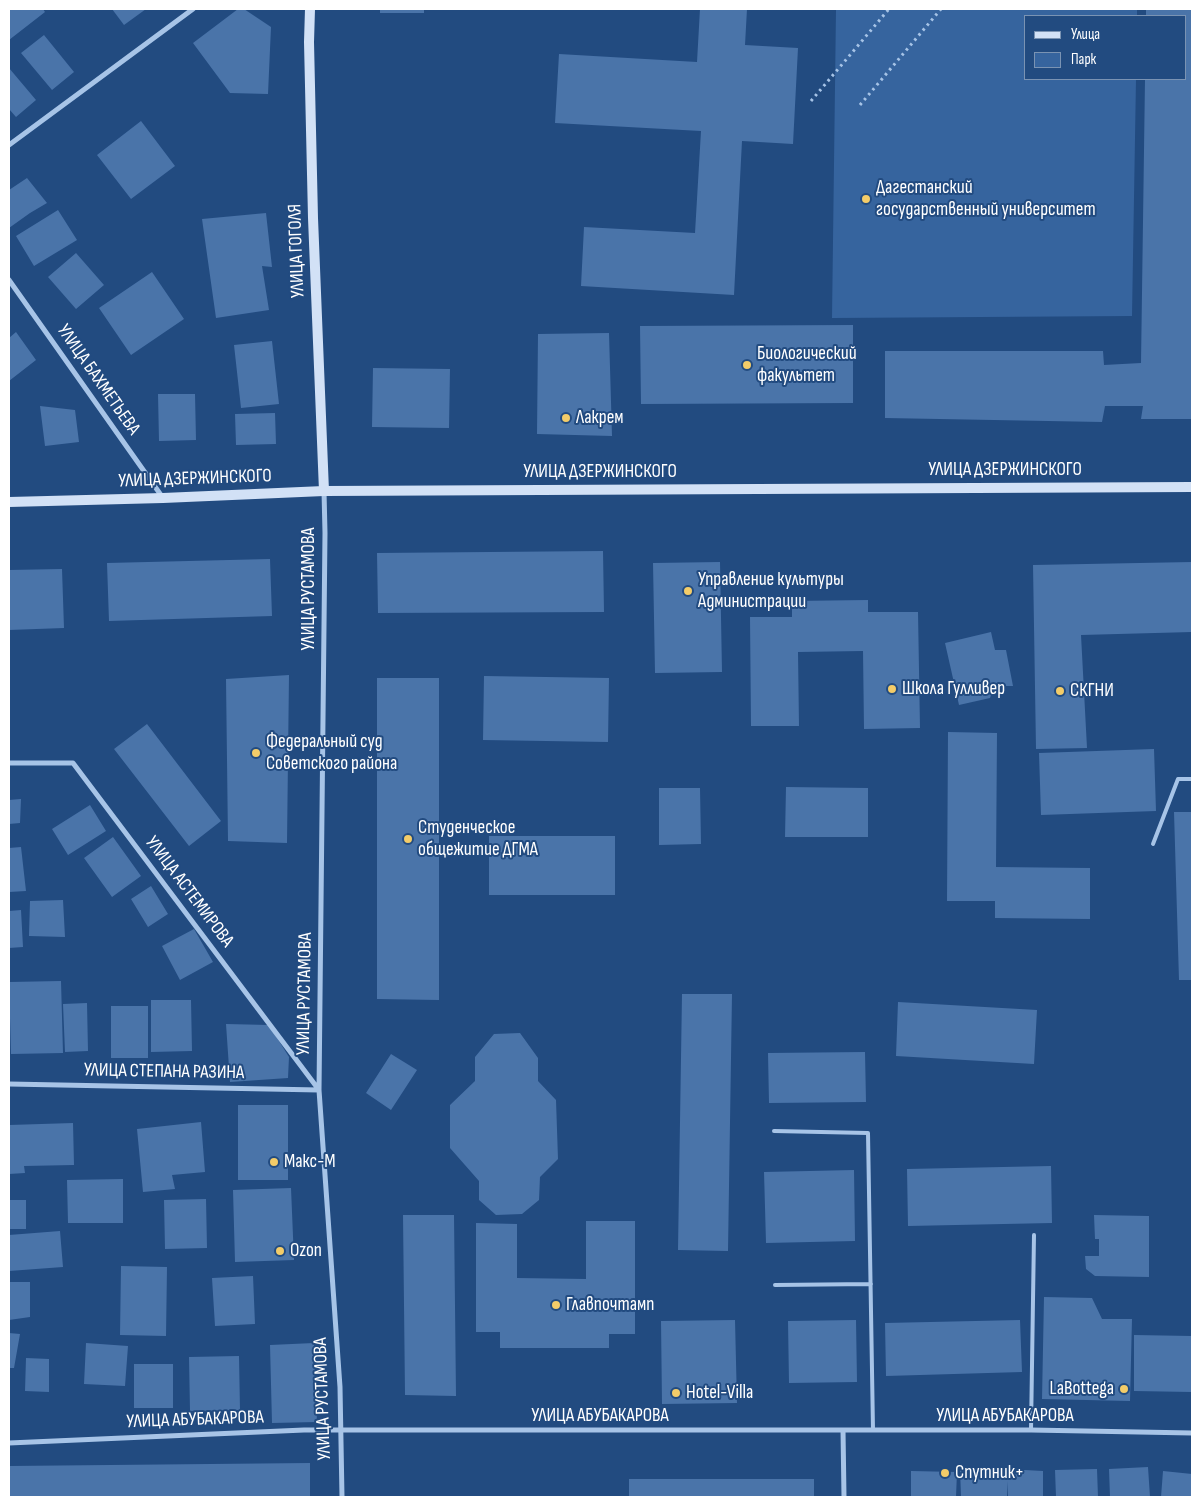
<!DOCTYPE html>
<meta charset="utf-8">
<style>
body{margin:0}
#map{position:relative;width:1201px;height:1506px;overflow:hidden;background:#224b80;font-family:"Sofia Sans Condensed",sans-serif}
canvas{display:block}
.frame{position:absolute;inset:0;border:10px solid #fff;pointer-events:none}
.legend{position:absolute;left:1024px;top:15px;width:162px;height:65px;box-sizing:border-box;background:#224b80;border:1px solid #7a93b3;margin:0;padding:6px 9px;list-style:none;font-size:15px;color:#fff}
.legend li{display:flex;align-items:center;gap:10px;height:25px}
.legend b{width:25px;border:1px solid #7a93b3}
</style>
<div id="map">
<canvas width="1201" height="1506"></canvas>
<div class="frame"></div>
<ul class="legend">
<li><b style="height:6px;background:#d2e1f6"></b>Улица</li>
<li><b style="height:14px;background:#36649e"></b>Парк</li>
</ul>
</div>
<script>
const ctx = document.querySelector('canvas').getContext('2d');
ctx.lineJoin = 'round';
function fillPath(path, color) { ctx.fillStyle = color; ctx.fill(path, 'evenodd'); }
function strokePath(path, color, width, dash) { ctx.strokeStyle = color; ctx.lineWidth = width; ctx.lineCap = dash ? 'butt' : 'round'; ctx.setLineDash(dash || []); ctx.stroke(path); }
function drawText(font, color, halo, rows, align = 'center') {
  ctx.font = font + ' "Sofia Sans Condensed",sans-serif'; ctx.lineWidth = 4; ctx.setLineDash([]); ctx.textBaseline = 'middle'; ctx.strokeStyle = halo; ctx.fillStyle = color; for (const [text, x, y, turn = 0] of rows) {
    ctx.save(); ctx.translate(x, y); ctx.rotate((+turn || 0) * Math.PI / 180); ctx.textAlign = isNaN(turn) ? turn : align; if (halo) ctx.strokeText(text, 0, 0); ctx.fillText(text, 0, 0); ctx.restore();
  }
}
fillPath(new Path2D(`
 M836,9H1137V16H1025V79H1136L1132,316L832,318Z`), '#36649e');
fillPath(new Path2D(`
 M9,9H43L45,12L9,40Z
 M112,9H146L124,25Z
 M238,9H244L271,27L268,94L230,93L193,43Z
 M380,9H424V13H380Z
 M700,9H747L745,45L798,48L793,144L742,141L734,295L581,286L584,227L695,233L701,131L555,123L559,54L697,62Z
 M1146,9H1192V419H1141L1143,406H1105L1102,422L885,418V351H1103L1104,365L1141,363L1145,79H1185V16H1146Z
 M44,35L74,72L52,90L21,53Z
 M9,68L36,100L16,117L9,109Z
 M141,121L175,166L131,199L97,155Z
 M27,178L47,203L30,213L9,228V190Z
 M58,210L77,240L34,266L16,236Z
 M266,213L272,267L262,266L269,310L216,318L202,219Z
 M76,253L104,285L76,309L48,277Z
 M152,272L184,319L131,355L99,308Z
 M853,325V403L641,404L640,326Z
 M16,332L36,360L9,381V338Z
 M609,333L612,436L537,434L538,334Z
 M272,341L279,404L241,408L234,345Z
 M373,368L450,369L449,428L372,427Z
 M158,394H195L196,440L159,441Z
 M40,406L75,410L79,442L45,446Z
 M275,413L276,444L236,445L235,414Z
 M603,551L604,612L378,613L377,553Z
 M270,559L272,616L109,621L107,563Z
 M720,562L722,672L655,673L653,563Z
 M1192,562V632L1081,635L1087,748L1036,749L1033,565Z
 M62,569L64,628L9,630V570Z
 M868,600V612H918L920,728L864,729L863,651L798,652L799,726H751L750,617H792V601Z
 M991,632L995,650H1006L1013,686H994L990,698L959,705L945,643Z
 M289,675L287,843L228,841L226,679Z
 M484,676L609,678L608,742L483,740Z
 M377,678H439V1000L377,999Z
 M147,724L221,821L189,846L114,749Z
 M948,732L997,733L996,867L1090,868V919L995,918V901H947Z
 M1154,749L1156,811L1041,815L1039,753Z
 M786,787L868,788V837H785Z
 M659,788H700L701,844L659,845Z
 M21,799L20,823L9,824V800Z
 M90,805L106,831L68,855L52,829Z
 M1174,812H1192V980H1179Z
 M489,836H615V895H489Z
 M113,837L141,876L112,897L84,858Z
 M21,847L26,891L9,892V848Z
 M151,886L168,914L148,927L131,899Z
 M63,900L65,937L29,936L30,901Z
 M21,910L23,947L9,948V911Z
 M194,929L213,962L180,980L162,946Z
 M61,981L63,1053L11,1054L9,982Z
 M682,994H732L728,1251L678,1250Z
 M151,1000H191L192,1051L151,1052Z
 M898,1002L1037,1010L1034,1064L896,1056Z
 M87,1003L88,1051L65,1052L63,1004Z
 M111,1006H148V1058H111Z
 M226,1024L269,1025L289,1057L288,1078L230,1082Z
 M520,1033L538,1058V1081L556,1100L558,1159L540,1177L539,1200L522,1214L496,1215L479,1200V1181L450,1148V1105L475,1081V1057L494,1034Z
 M865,1052L866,1102L769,1103L768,1053Z
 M391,1054L417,1070L391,1110L366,1093Z
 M238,1105H288V1180H238Z
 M201,1122L205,1172L172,1175L175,1189L143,1192L137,1129Z
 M73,1123L74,1165L24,1166L25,1173L9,1174V1125Z
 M1051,1166L1052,1223L908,1226L907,1169Z
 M854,1170L855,1241L766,1243L764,1172Z
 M123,1179V1223H68L67,1180Z
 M291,1188L294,1260L235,1262L233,1190Z
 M206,1199L207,1248L165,1249L164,1200Z
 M9,1200H26V1229H9Z
 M403,1215H454L456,1396L405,1395Z
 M1094,1215L1149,1216V1277L1095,1276L1086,1269L1085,1256H1099V1239H1095Z
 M586,1221H635V1334H609V1348H500V1332H476V1223L517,1224V1278L586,1279Z
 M60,1231L63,1267L9,1271V1235Z
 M121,1266L167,1267L166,1336L120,1335Z
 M253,1276L255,1324L215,1326L212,1278Z
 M9,1282H30V1317L9,1320Z
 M1044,1297L1092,1298L1102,1319H1132L1130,1401L1042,1399Z
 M735,1320L737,1403L662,1404L661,1321Z
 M856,1320L857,1382L789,1383L788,1321Z
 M1020,1320L1022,1372L886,1376L885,1323Z
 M9,1333L20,1334L14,1368H9Z
 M1134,1335L1192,1336V1392L1134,1391Z
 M86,1343L128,1346L125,1386L84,1384Z
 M314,1343L317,1422L272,1423L270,1345Z
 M239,1356L240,1410L190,1411L189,1357Z
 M26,1358L49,1359V1392L25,1391Z
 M134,1364H173V1408H134Z
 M310,1463V1497H9V1466Z
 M1148,1467L1150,1497H1110L1109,1469Z
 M960,1469H1006L1043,1471V1497H1008L1007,1481V1496L961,1497Z
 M1097,1469L1098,1497H1056L1055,1470Z
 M911,1471L957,1472L956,1497H911Z
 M1163,1471L1192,1474V1497H1161Z
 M629,1479H814V1497H629Z`), '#4a74a9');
strokePath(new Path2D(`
 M811,101L889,9
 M860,105L941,9`), '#a7c4e7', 3, [2.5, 4]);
strokePath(new Path2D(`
 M1153,844L1178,779H1192
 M774,1131L868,1133L873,1430
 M775,1285L871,1284
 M1031,1430L1034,1235`), '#a7c4e7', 4);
strokePath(new Path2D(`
 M9,145L193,9
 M9,280L163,498
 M324,491L325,533L319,1090L340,1387L342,1497
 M9,763H73L319,1090
 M9,1084L319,1090
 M843,1430L844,1497
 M9,1443L304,1430H1031L1192,1433`), '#a7c4e7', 5);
strokePath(new Path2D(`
 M310,9L309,42L313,218L324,491
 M9,502L163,498L324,491L1192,487`), '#d2e1f6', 10);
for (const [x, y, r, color] of [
 [866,199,5,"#f3cc69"],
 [747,365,5,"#f3cc69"],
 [566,418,5,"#f3cc69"],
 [688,591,5,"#f3cc69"],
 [892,689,5,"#f3cc69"],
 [1060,691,5,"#f3cc69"],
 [256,753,5,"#f3cc69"],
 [408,839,5,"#f3cc69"],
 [274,1162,5,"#f3cc69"],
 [280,1251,5,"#f3cc69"],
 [556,1305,5,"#f3cc69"],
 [1124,1389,5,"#f3cc69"],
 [676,1393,5,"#f3cc69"],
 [945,1473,5,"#f3cc69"]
]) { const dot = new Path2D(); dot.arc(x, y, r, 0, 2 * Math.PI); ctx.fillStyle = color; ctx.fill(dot); strokePath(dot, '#224b80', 2); }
drawText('19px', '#fff', '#224b80', [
 ["Дагестанский",876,188],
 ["государственный университет",876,210],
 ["Биологический",757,354],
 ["факультет",757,376],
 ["Лакрем",576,418],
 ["Управление культуры",698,580],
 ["Администрации",698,602],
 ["Школа Гулливер",902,689],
 ["СКГНИ",1070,691],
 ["Федеральный суд",266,742],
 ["Советского района",266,764],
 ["Студенческое",418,828],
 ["общежитие ДГМА",418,850],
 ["Макс-М",284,1162],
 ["Ozon",290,1251],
 ["Главпочтамп",566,1305],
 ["LaBottega",1114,1389,"right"],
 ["Hotel-Villa",686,1393],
 ["Спутник+",955,1473]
], 'left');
drawText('19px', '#fff', '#224b80', [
 ["УЛИЦА ГОГОЛЯ",297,251,-92],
 ["УЛИЦА БАХМЕТЬЕВА",98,380,55],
 ["УЛИЦА ДЗЕРЖИНСКОГО",1005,470],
 ["УЛИЦА ДЗЕРЖИНСКОГО",600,472],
 ["УЛИЦА ДЗЕРЖИНСКОГО",195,479,-2],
 ["УЛИЦА РУСТАМОВА",309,589,-90],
 ["УЛИЦА АСТЕМИРОВА",189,892,53],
 ["УЛИЦА РУСТАМОВА",305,994,-89],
 ["УЛИЦА СТЕПАНА РАЗИНА",164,1072,1],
 ["УЛИЦА РУСТАМОВА",323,1399,-92],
 ["УЛИЦА АБУБАКАРОВА",600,1416],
 ["УЛИЦА АБУБАКАРОВА",1005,1416],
 ["УЛИЦА АБУБАКАРОВА",195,1420,-2]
]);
</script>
